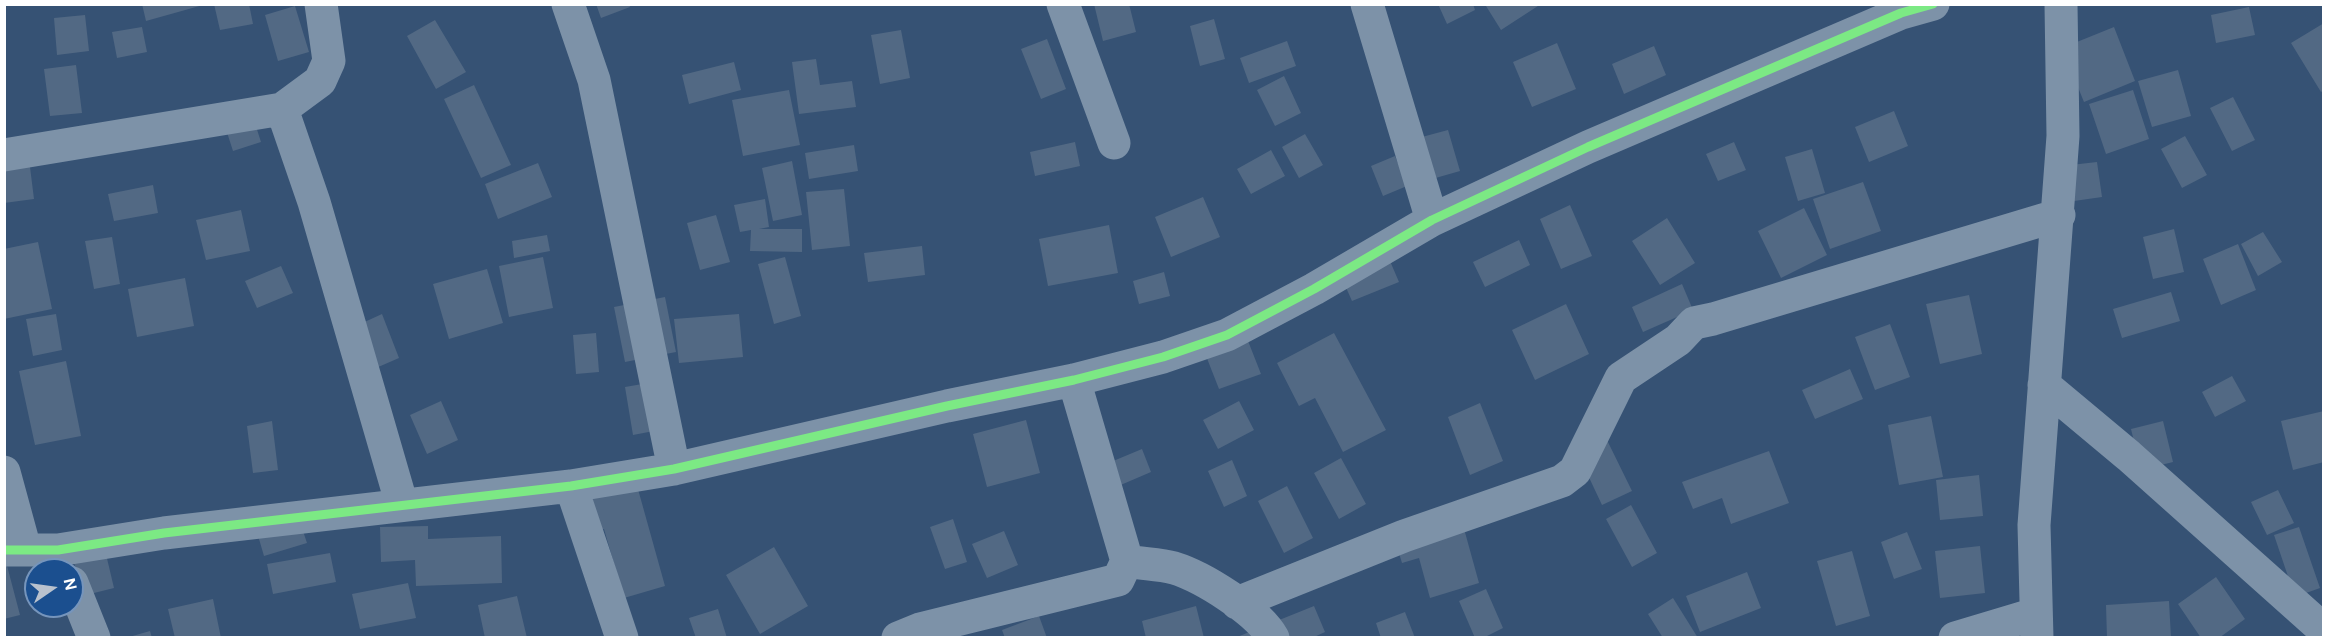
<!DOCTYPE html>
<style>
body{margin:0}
#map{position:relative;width:2328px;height:642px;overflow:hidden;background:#365274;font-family:"DM Sans",sans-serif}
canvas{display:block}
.frame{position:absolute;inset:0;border:6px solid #fff;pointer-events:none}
.north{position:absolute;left:24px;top:558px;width:60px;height:60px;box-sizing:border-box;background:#1b4f8f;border:2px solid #7695bc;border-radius:50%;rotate:77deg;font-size:16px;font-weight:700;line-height:24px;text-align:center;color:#fff}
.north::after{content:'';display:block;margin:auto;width:21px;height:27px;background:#b9c2ce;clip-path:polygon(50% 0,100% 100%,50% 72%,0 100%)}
</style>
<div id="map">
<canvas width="2328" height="642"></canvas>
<div class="frame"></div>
<div class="north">N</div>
</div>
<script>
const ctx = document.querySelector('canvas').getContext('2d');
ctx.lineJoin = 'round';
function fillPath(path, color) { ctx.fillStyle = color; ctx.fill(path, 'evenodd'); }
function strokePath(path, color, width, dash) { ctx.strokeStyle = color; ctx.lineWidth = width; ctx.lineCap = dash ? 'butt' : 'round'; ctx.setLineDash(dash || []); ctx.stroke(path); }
fillPath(new Path2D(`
 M142,4H203V5L146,21Z
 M214,4H249L253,24L220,30Z
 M596,4H629L630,7L601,18Z
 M1094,4H1129L1136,32L1103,41Z
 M1438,4H1473L1475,10L1447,24Z
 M1489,4H1541L1501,30L1486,6Z
 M295,6L309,52L278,61L265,15Z
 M2249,7L2255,35L2216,43L2211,15Z
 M85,15L89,51L57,55L54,18Z
 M1214,19L1225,59L1200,66L1190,26Z
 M435,20L466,72L436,89L407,36Z
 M2324,23V90L2321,92L2291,43Z
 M142,27L147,52L117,58L112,32Z
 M2114,27L2135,81L2084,102L2062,48Z
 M901,30L910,78L880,84L871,35Z
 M1047,39L1066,89L1041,99L1021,49Z
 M1287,41L1296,66L1249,83L1240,58Z
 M1557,43L1576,89L1532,107L1513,62Z
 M1654,46L1666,75L1624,94L1612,64Z
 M816,59L820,85L852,81L856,107L799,114L792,62Z
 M734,62L741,90L689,104L682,75Z
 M76,65L82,113L50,116L44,69Z
 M2178,70L2191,116L2152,127L2138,81Z
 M1284,76L1301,113L1275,126L1257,90Z
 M474,85L511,165L481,178L444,99Z
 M789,90L800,145L743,156L732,100Z
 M2133,90L2149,139L2106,154L2089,104Z
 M2233,97L2255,140L2232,151L2210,108Z
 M251,111L261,142L233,151L223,120Z
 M1894,111L1908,146L1869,162L1855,127Z
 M1448,130L1460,171L1418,183L1407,141Z
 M1305,134L1323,165L1299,178L1282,147Z
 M2185,136L2207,175L2182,188L2161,149Z
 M1075,142L1080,166L1035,176L1030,152Z
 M1734,142L1746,170L1718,181L1706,154Z
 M854,145L858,171L809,179L805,153Z
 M1812,149L1825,193L1798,201L1785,157Z
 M1271,150L1285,176L1251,194L1237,169Z
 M28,151L34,199L4,203V154Z
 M1395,156L1407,186L1383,196L1371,166Z
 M792,161L802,215L773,221L762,168Z
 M2097,162L2102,197L2067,202L2062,166Z
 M538,163L552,197L498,219L485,184Z
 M1863,182L1881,231L1830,249L1813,199Z
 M153,185L158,213L114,221L108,194Z
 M844,189L850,246L812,250L806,192Z
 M1203,197L1220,237L1171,257L1155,217Z
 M765,199L769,227L759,229H802V252L750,251L751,230L740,232L734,205Z
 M1570,205L1592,256L1561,269L1540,219Z
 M1804,208L1827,255L1781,278L1758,231Z
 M241,210L250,251L206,260L196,220Z
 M716,215L730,262L700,270L687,223Z
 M1667,218L1695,263L1660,285L1632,241Z
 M1109,225L1118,273L1048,286L1039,239Z
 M2174,229L2184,272L2153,279L2143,237Z
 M2263,232L2282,262L2258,276L2241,244Z
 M547,235L550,251L514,258L512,241Z
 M112,237L120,284L94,289L85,241Z
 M1519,240L1530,265L1485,287L1473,262Z
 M38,242L52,309L4,319V249Z
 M2238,244L2256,290L2221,305L2203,259Z
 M922,246L925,275L868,282L864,253Z
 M1387,254L1399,282L1352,301L1340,274Z
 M543,257L553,308L509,317L499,266Z
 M785,257L801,316L774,324L758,264Z
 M281,266L293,293L257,308L245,281Z
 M487,269L503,323L449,339L433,284Z
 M1164,272L1170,296L1139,304L1133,281Z
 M185,278L194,326L137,337L128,289Z
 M1682,284L1693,310L1643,332L1632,307Z
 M2171,292L2180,321L2122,338L2113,309Z
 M1969,295L1982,354L1940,364L1926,304Z
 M665,297L676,352L625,362L614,307Z
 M1566,304L1589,354L1535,380L1512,330Z
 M56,314L62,350L33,356L26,319Z
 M382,314L399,358L376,368L358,325Z
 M739,314L743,357L679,363L674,319Z
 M1241,323L1261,374L1219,389L1199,338Z
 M1890,324L1910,377L1875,390L1855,337Z
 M596,333L599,372L576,374L573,335Z
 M1334,333L1386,430L1343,452L1315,398L1299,406L1277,363Z
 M66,361L81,436L35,445L19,371Z
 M1850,369L1863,399L1815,419L1802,390Z
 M2232,376L2246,401L2215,417L2202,392Z
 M671,379L680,426L633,435L625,387Z
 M441,401L458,440L427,454L410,415Z
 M1239,401L1254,430L1218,449L1203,420Z
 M1480,403L1503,461L1470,475L1448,417Z
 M2324,411V462L2293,470L2281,421Z
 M1931,416L1943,477L1899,485L1888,425Z
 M1026,420L1040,473L987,487L973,434Z
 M272,421L278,470L253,473L247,426Z
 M2163,421L2173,462L2141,470L2131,429Z
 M1606,438L1632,491L1602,505L1577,452Z
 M1142,449L1151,472L1116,487L1106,464Z
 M1769,451L1789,503L1731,524L1722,498L1693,509L1682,482Z
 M1341,458L1366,504L1339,519L1314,473Z
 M1232,460L1247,496L1224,507L1208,471Z
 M1979,475L1983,516L1940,520L1936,480Z
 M636,482L665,586L624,598L604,529L581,536L571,500Z
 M1287,486L1313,538L1284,553L1258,501Z
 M2278,490L2294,523L2267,535L2251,502Z
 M1631,505L1657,553L1632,567L1606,519Z
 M1458,507L1479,583L1430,598L1419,558L1402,563L1391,527Z
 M296,510L307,543L264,556L254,522Z
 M953,519L967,562L945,569L930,527Z
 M428,526V539L501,536L502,583L416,586L415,560L381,562L380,527Z
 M2299,527L2320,588L2295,597L2274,535Z
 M1004,531L1018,565L987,578L972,544Z
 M1907,532L1922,569L1894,579L1881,542Z
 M1980,546L1985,593L1940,598L1935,551Z
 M774,547L808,606L760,634L726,575Z
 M105,550L114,588L82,596L73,558Z
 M1852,551L1870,616L1836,626L1817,561Z
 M330,553L336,582L273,594L267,564Z
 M5,558L20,615L4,619V559Z
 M1747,572L1761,608L1700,632L1686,596Z
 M2216,577L2245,619L2219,638H2201L2178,604Z
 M408,583L416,618L360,629L352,594Z
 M1486,589L1503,628L1483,638H1475L1459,601Z
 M517,596L527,638H485L478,605Z
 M1673,598L1698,638H1663L1648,614Z
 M213,599L221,638H175L168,609Z
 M2169,601L2171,638H2107L2106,605Z
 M1196,606L1204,638H1146L1142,621Z
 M1314,606L1325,632L1312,638L1237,637Z
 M718,609L727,638H696L689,618Z
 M1405,612L1415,638H1381L1376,623Z
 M1039,616L1047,638H1005L1002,630Z
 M150,631L152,638H129V637Z`), '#526984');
strokePath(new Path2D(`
 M568,4L594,80L674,469
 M1063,4L1114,143
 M1367,4L1432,220
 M282,109L314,202L402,505
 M4,155L282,109L320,81L329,61L321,4
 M2044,385L2129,456L2324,630
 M4,472L25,549
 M571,486L622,638
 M4,550H58L164,533L571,486L674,469L947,406L1074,380L1163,357L1227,335L1314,289L1432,220L1588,147L1901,13L1933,4
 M1127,561C1142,564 1159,564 1174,568C1203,577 1258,611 1273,638
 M72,583L94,638
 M1237,603L1404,536L1562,481L1575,471L1621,378L1678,340L1694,323L1713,319L2059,215
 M898,638L920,629L1118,580L1127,561L1074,380
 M1955,638L2035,614
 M2037,638L2034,525L2063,136L2061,4`), '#7d92a8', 33);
strokePath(new Path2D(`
 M4,550H58L164,533L571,486L674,469L947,406L1074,380L1163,357L1227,335L1314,289L1432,220L1588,147L1901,13L1933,4`), '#7ce984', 9);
</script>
